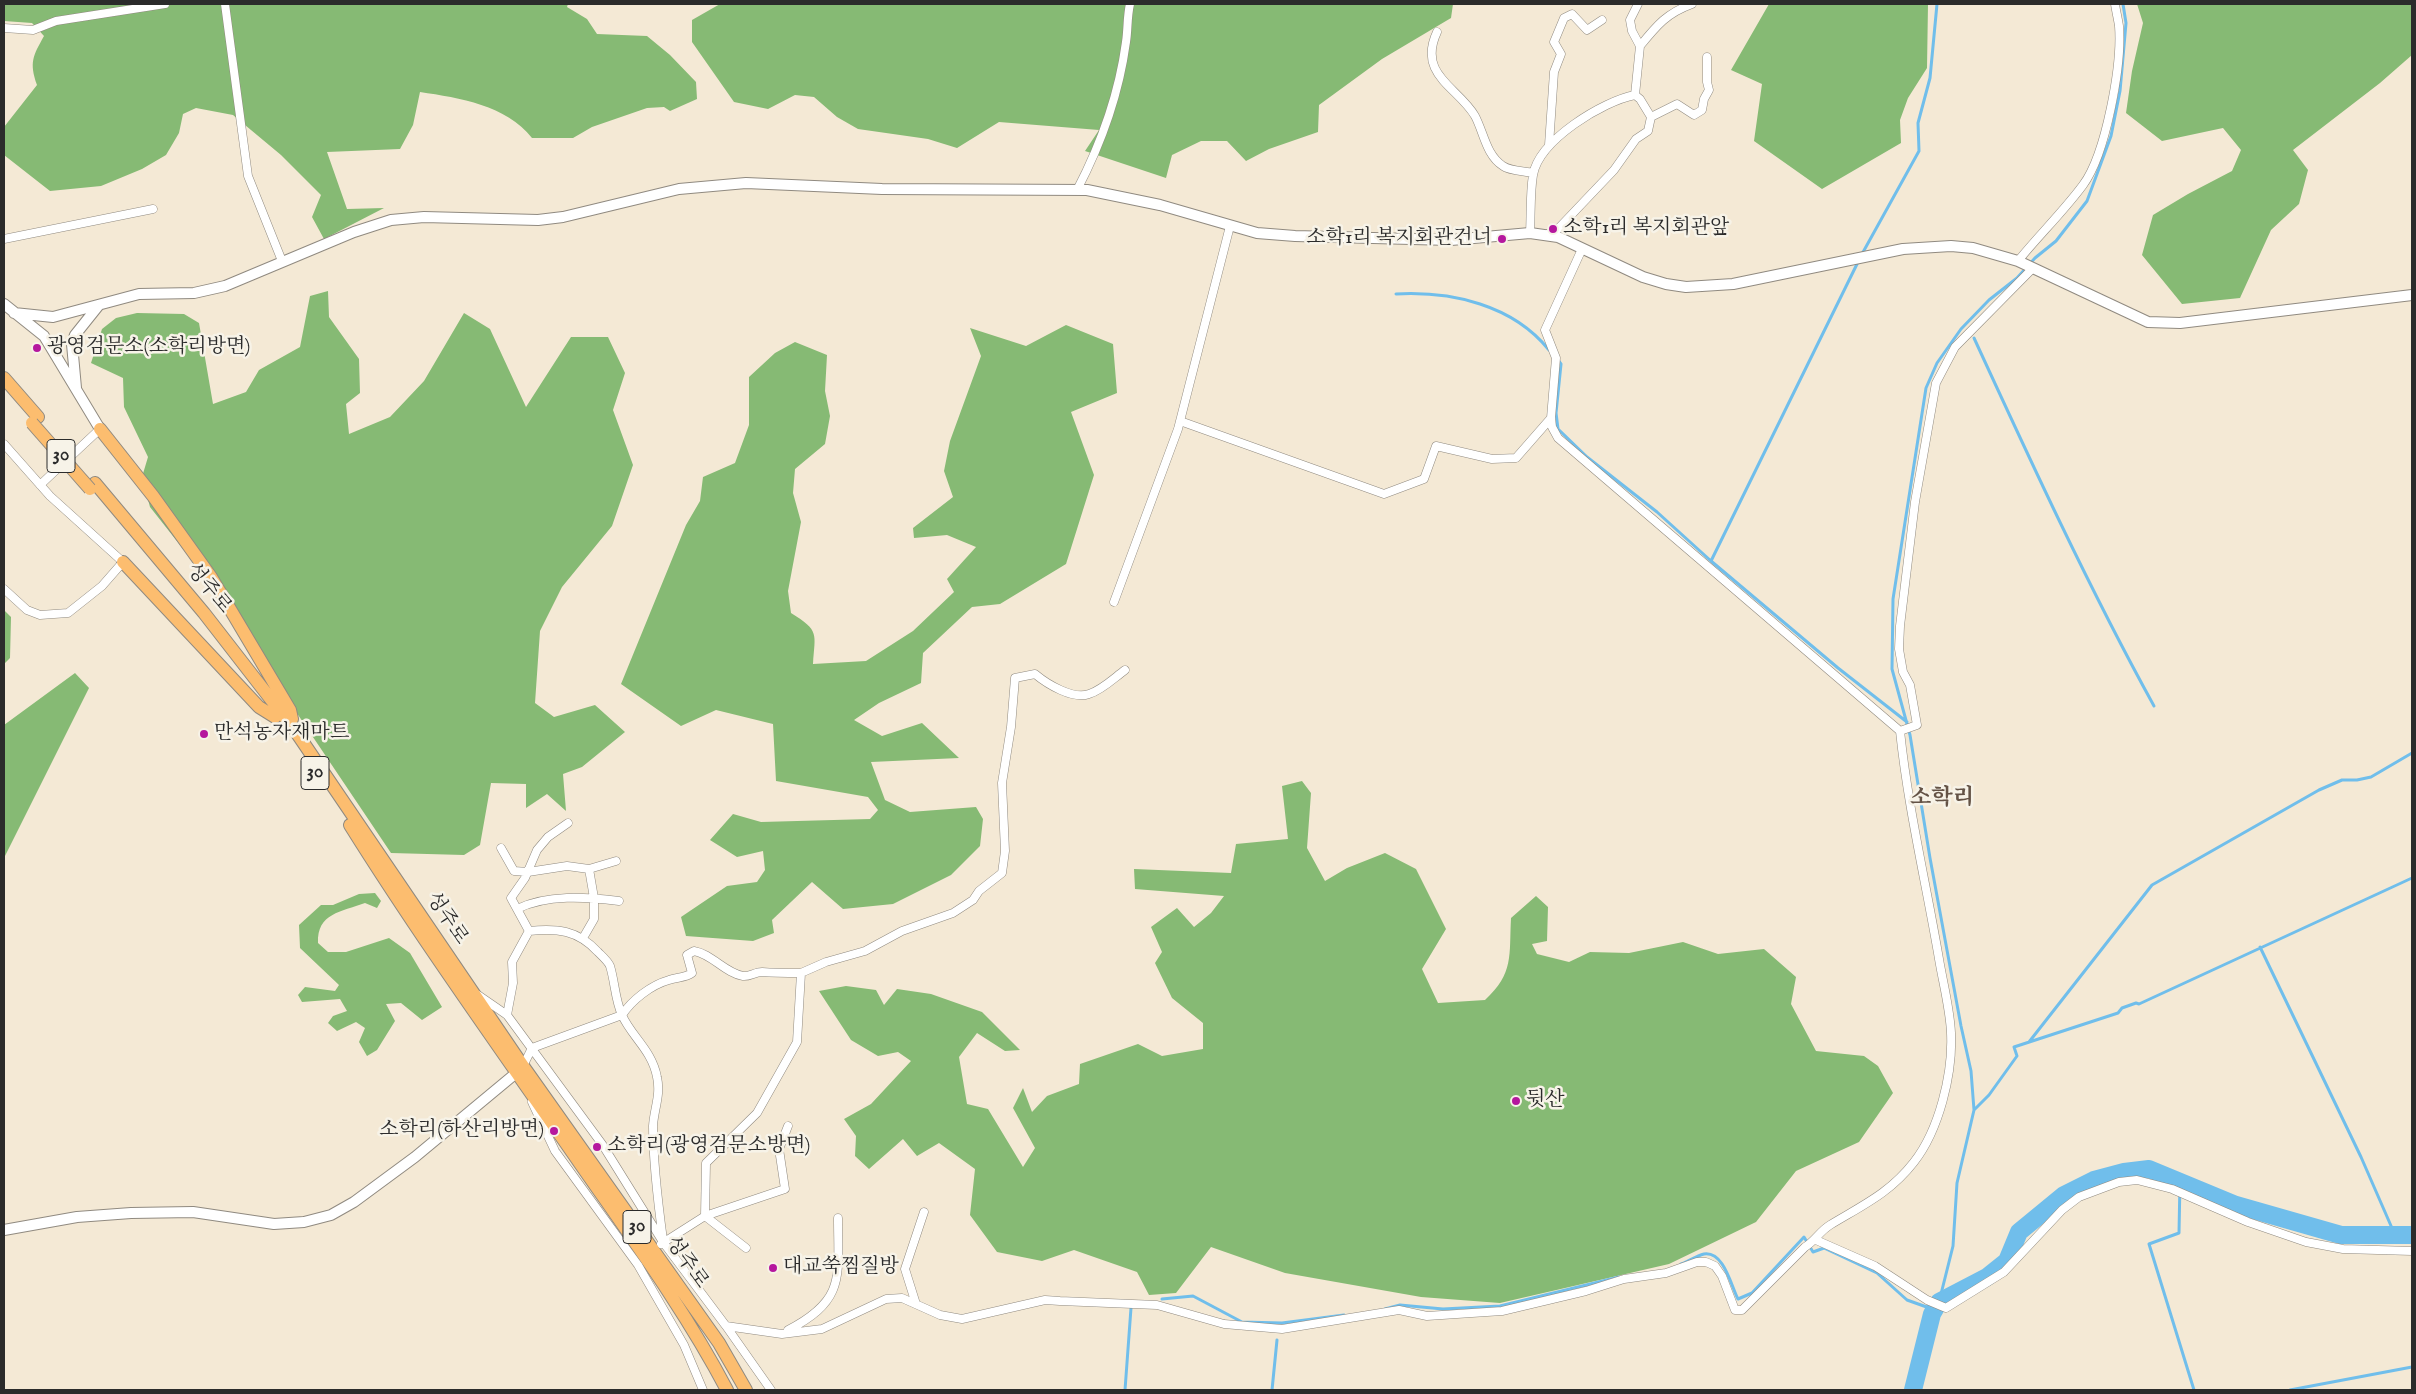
<!DOCTYPE html>
<meta charset="utf-8">
<style>
body{margin:0}
#map{position:relative;width:2416px;height:1394px;overflow:hidden;background:#f4e9d5;font-family:"IM FELL English",serif}
canvas{display:block}
.frame{position:absolute;inset:0;border:5px solid #2b2b2b;pointer-events:none}
</style>
<div id="map">
<canvas width="2416" height="1394"></canvas>
<div class="frame"></div>
</div>
<script>
const ctx = document.querySelector('canvas').getContext('2d');
ctx.lineJoin = 'round';
function fillPath(path, color) { ctx.fillStyle = color; ctx.fill(path, 'evenodd'); }
function strokePath(path, color, width, dash) { ctx.strokeStyle = color; ctx.lineWidth = width; ctx.lineCap = dash ? 'butt' : 'round'; ctx.setLineDash(dash || []); ctx.stroke(path); }
function drawText(font, color, halo, rows, align = 'center') {
  ctx.font = font + ' "IM FELL English","Noto Serif KR",serif'; ctx.lineWidth = 5; ctx.setLineDash([]); ctx.textBaseline = 'middle'; ctx.strokeStyle = halo; ctx.fillStyle = color; for (const [text, x, y, turn = 0] of rows) {
    ctx.save(); ctx.translate(x, y); ctx.rotate((+turn || 0) * Math.PI / 180); ctx.textAlign = isNaN(turn) ? turn : align; if (halo) ctx.strokeText(text, 0, 0); ctx.fillText(text, 0, 0); ctx.restore();
  }
}
fillPath(new Path2D(`
 M4,4H568L567,7L587,19L597,34L647,36L670,55L696,82L697,99L670,111L664,107L647,108L592,127L573,138H532C506,105 460,98 420,92L413,125L400,149L327,152L347,209L384,208L324,239L312,217L321,195L281,155L233,115L196,108L183,114L179,133L166,155L142,169L101,186L50,191L4,155V127L37,85C29,62 33,56 44,36L32,23L4,21Z
 M720,4H1453L1451,18L1382,59L1319,105L1318,132L1269,149L1246,161L1227,141H1201L1172,155L1166,178L1085,151L1099,130L999,122L957,148L928,139L858,129L837,117L814,97L795,95L768,109L734,102L692,42V20Z
 M1769,4H1928L1927,68L1908,98L1900,120L1901,143L1822,189L1754,141L1762,84L1731,70Z
 M2137,4H2412V55L2380,83L2293,150L2308,170L2299,204L2271,230L2240,298L2182,304L2142,255L2153,215L2188,194L2232,171L2241,150L2223,128L2162,141L2126,113L2132,71L2143,23Z
 M328,291L329,317L359,359L360,393L346,404L349,434L390,417L424,381L464,313L490,329L526,407L571,337H608L625,373L613,410L633,465L612,526L562,587L540,631L535,703L554,717L595,705L625,732L582,767L563,774L566,811L547,794L526,808V784L491,783L480,845L464,855L391,853L206,578L150,507L142,477L148,457L124,407L123,378L91,363L102,329L116,318L137,313L184,314L199,323L213,404L246,392L259,370L300,347L310,296Z
 M1066,325L1113,344L1117,393L1071,412L1094,475L1066,564L1000,604L972,607L923,653L921,683L879,703L854,720L882,736L922,723L959,758L871,762L885,800L910,812L976,807L983,819L980,846L951,875L893,904L843,909L812,882L772,920L774,933L753,941L686,936L681,917L727,886L757,882L765,870L763,851L737,857L710,840L733,814L761,822L870,819L878,810L868,797L776,781L773,724L716,710L681,726L621,684L686,525L700,501L703,477L735,463L749,425V377L775,353L795,342L827,355L825,391L830,416L825,444L795,469L793,493L801,522L788,591L791,613C820,631 815,633 813,664L866,661L913,631L954,592L947,579L976,547L947,535L914,538L913,528L953,497L944,471L950,441L981,356L970,328L1026,346Z
 M4,610L11,617L10,658L4,664Z
 M75,673L89,688L4,858V725Z
 M1302,781L1311,793L1307,848L1325,881L1347,868L1385,853L1416,869L1446,929L1422,969L1438,1003L1485,1000C1514,973 1509,956 1511,918L1536,896L1548,907L1547,941L1532,944L1537,954L1569,962L1590,952L1629,953L1683,942L1718,954L1764,949L1796,977L1791,1004L1816,1051L1864,1056L1878,1066L1893,1093L1859,1142L1796,1171L1756,1222L1669,1264L1500,1303L1421,1297L1285,1273L1211,1247L1176,1293L1149,1295L1137,1272L1074,1250L1042,1261L997,1252L970,1215L975,1169L939,1143L917,1156L903,1139L869,1169L855,1156L856,1136L844,1119L871,1104L911,1061L898,1052L878,1056L851,1040L819,991L846,986L876,990L884,1005L897,989L931,994L982,1012L1020,1050L1005,1051L977,1033L959,1057L967,1104L988,1109L1023,1167L1035,1148L1013,1108L1023,1088L1032,1112L1047,1096L1079,1084L1080,1064L1138,1044L1162,1056L1203,1049V1023L1172,998L1155,963L1162,952L1151,927L1177,908L1194,927L1211,913L1224,896L1135,889L1134,869L1231,873L1236,844L1288,839L1282,786Z
 M375,893L381,901L377,908L365,903C341,912 317,913 318,943L328,952H346L389,938L410,953L442,1007L422,1020L401,1003L386,1004L395,1021L377,1050L367,1056L359,1042L365,1028L356,1022L337,1031L328,1023L333,1016L347,1011L340,999L302,1002L298,995L305,987L335,991L339,985L300,948L299,925L321,905H333L359,894Z`), '#86ba74');
strokePath(new Path2D(`
 M1862,254L1919,151L1918,123L1930,78L1937,4
 M1859,260L1711,561L1838,668L1907,722
 M1396,294C1452,291 1513,305 1549,350
 M1974,338C2031,462 2088,586 2154,706
 M1558,360L1561,364L1556,413L1558,429L1587,457L1657,512L1711,561
 M2260,947L2361,1157L2395,1235
 M2029,1042L2152,885L2319,790L2342,780H2357L2371,777L2412,753
 M1974,1110L1989,1095L2017,1056L2014,1047L2118,1013L2122,1008L2136,1003L2139,1004L2412,878
 M2180,1181L2179,1233L2149,1244L2194,1390
 M1681,1264C1689,1261 1696,1256 1704,1254C1724,1251 1731,1286 1738,1299L1752,1293L1804,1237L1813,1252L1824,1248L1877,1273L1907,1300L1935,1310
 M1162,1299L1193,1296L1242,1322L1282,1323L1344,1315
 M1939,1302L1953,1246L1957,1183L1974,1110L1971,1071L1961,1026L1930,858L1910,735L1892,669L1893,599L1926,388L1937,363L1961,329L1989,300L2017,278L2035,258L2056,241L2087,201L2111,136L2120,91L2126,23L2123,4
 M1385,1309L1400,1305L1443,1309L1500,1306L1619,1277
 M1125,1390L1131,1308
 M1272,1390L1277,1340
 M2290,1390L2412,1367`), '#70beeb', 3);
strokePath(new Path2D(`
 M1913,1390L1932,1314L1939,1302L1987,1277L2007,1261L2019,1232L2064,1195L2094,1180L2124,1172L2149,1169L2236,1205L2341,1235H2412`), '#70beeb', 18);
const minor = new Path2D(`
 M225,4L248,176L282,261
 M4,28L33,30L56,21L165,4
 M1437,32C1417,75 1458,87 1475,116C1484,133 1486,155 1503,166C1510,171 1524,171 1533,173
 M1640,46C1657,25 1667,13 1692,4
 M1651,117L1677,104L1694,115L1702,110L1704,99L1709,90L1707,82V57
 M1549,145L1554,72L1561,54L1554,42L1564,18L1572,14L1587,30L1602,20
 M1077,190C1101,144 1119,94 1126,42C1128,29 1127,17 1130,4
 M1530,233C1531,214 1530,193 1533,175C1539,140 1603,101 1635,95
 M1545,235L1556,231L1614,170L1636,139L1648,131L1651,117L1640,99L1635,95L1640,46L1632,31L1630,20L1638,4
 M4,239L153,209
 M2018,261C2039,235 2063,212 2083,185C2106,154 2122,65 2119,26C2118,19 2116,11 2115,4
 M1180,421L1384,494L1424,479L1436,446L1492,459L1516,458L1551,418
 M4,444L50,496L123,562L102,586L68,613L40,615L27,610L4,589
 M40,485L100,429
 M1114,602L1178,429L1230,226
 M1900,731L1917,725L1910,685L1903,672L1899,649L1900,626L1915,502L1936,383L1955,347L2033,268
 M501,848L514,871L528,872L567,866L589,869L616,861
 M517,909C547,894 586,897 619,901
 M529,931L511,898L525,878L537,850L548,837L568,823
 M583,938L594,919V898L589,869
 M478,995L507,1015L602,1144L663,1242L726,1326L782,1334L822,1329L886,1299L902,1298L940,1315L962,1319L1045,1300L1060,1301L1157,1305L1224,1324L1282,1329L1399,1310L1427,1316L1502,1311L1586,1291L1624,1279L1666,1273L1697,1262H1706L1715,1266L1722,1276L1735,1310H1742L1805,1247C1815,1241 1820,1231 1830,1225C1863,1205 1890,1193 1914,1162C1939,1130 1953,1074 1951,1033C1950,1009 1943,983 1939,959C1926,883 1908,808 1900,731L1558,438L1552,427L1551,418L1556,358L1545,330L1582,249
 M507,1015L513,983L512,962L529,931C557,928 578,930 598,952C602,956 608,961 610,966C615,982 615,1000 622,1015C631,1036 652,1050 657,1077C661,1095 654,1109 653,1126C653,1164 658,1203 663,1240
 M523,1066L532,1048L622,1015C632,1000 651,985 669,980C677,977 685,978 692,973L687,955L694,951C712,954 725,973 743,976C749,977 755,972 762,972C775,973 787,973 801,973
 M532,1102L555,1151L638,1265L684,1345L703,1390
 M1816,1240L1875,1266L1927,1300L1946,1308L2004,1272L2062,1210L2079,1197L2119,1182L2137,1180L2172,1189L2248,1222L2306,1242L2343,1249L2412,1251
 M661,1244L705,1216L706,1163L757,1113L797,1042L801,973L826,962L865,951L902,931L953,913L973,900L979,891L1002,873L1005,851L1002,783L1011,727L1015,678L1035,674C1047,684 1073,700 1089,694C1102,690 1114,678 1125,670
 M746,1248L705,1216L785,1189L779,1149L788,1126
 M916,1304L905,1269L924,1212
 M726,1326L771,1390
 M788,1330C846,1300 838,1277 838,1218`);
const tertiary = new Path2D(`
 M4,304L44,336L100,429
 M14,313L53,317L139,294L194,293L225,286L354,232L391,220L424,217L538,220L563,217L679,189L746,183L882,189L1087,190L1160,205L1257,233L1295,236L1451,240L1530,233L1558,237L1643,277L1666,284L1686,287L1733,284L1903,249L1951,246L1973,248L2018,261L2148,322L2180,323L2412,295
 M76,388L72,344L75,335L99,305
 M4,1230L77,1217L131,1213L193,1212L274,1224L304,1222L331,1215L354,1202L415,1157L521,1069`);
const trunk = new Path2D(`
 M4,378L38,417
 M100,429L153,496L211,577L290,710L292,719
 M95,483L204,613L294,729L523,1066L719,1343L746,1390
 M123,562L259,707L275,717
 M350,825C422,940 502,1051 579,1162C631,1237 685,1310 727,1390`);
strokePath(minor, '#908a80', 9);
strokePath(tertiary, '#908a80', 12);
strokePath(trunk, '#908a80', 14);
strokePath(minor, '#fff', 8);
strokePath(tertiary, '#fff', 10);
strokePath(trunk, '#fcbd6f', 12);
const trunkBridge = new Path2D(`
 M32,423L90,489`);
strokePath(trunkBridge, '#908a80', 14, []);
strokePath(trunkBridge, '#fcbd6f', 12);
for (const [x, y, r, color] of [
 [1553,229,5,"#b5179e"],
 [1502,239,5,"#b5179e"],
 [37,348,5,"#b5179e"],
 [204,734,5,"#b5179e"],
 [1516,1101,5,"#b5179e"],
 [554,1131,5,"#b5179e"],
 [597,1147,5,"#b5179e"],
 [773,1268,5,"#b5179e"]
]) { const dot = new Path2D(); dot.arc(x, y, r, 0, 2 * Math.PI); ctx.fillStyle = color; ctx.fill(dot); strokePath(dot, '#f7f3e8', 2); }
for (const [x, y, w] of [
 [61,456,28],
 [315,773,28],
 [637,1227,28]
]) { const box = new Path2D(); box.roundRect(x - w / 2, y - 16.5, w, 33, 4); ctx.fillStyle = '#f7f3e8'; ctx.fill(box); strokePath(box, '#2b2b2b', 1); }
drawText('bold 19px', '#2b2b2b', null, [
 ["30",61,456],
 ["30",315,773],
 ["30",637,1227]
]);
drawText('20px', '#2b2b2b', '#f7f3e8', [
 ["소학1리 복지회관앞",1563,229],
 ["소학1리 복지회관건너",1492,239,"right"],
 ["광영검문소(소학리방면)",47,348],
 ["만석농자재마트",214,734],
 ["뒷산",1526,1101],
 ["소학리(하산리방면)",544,1131,"right"],
 ["소학리(광영검문소방면)",607,1147],
 ["대교쑥찜질방",783,1268]
], 'left');
drawText('20px', '#2b2b2b', '#f7f3e8', [
 ["성주로",208,589,51],
 ["성주로",446,919,56],
 ["성주로",686,1263,55]
]);
drawText('bold 22px', '#645346', '#f7f3e8', [
 ["소학리",1942,799]
]);
</script>
